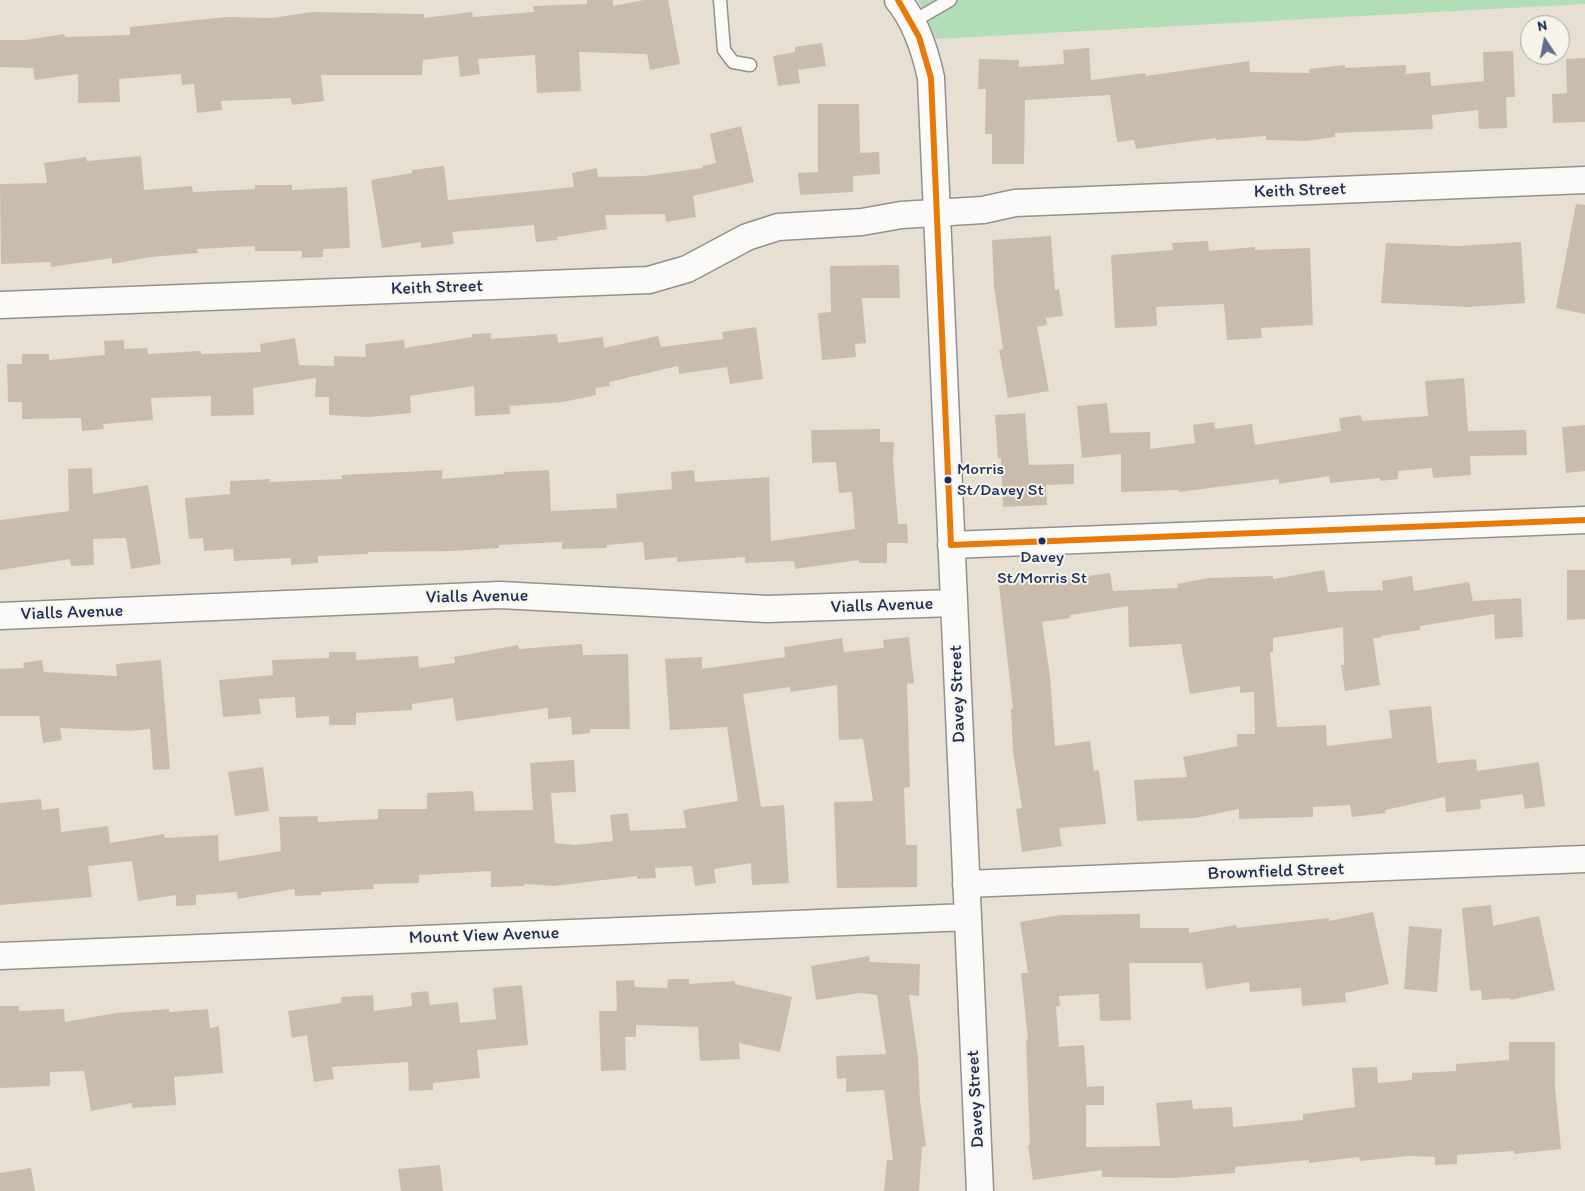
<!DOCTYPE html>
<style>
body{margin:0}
#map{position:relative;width:1585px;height:1191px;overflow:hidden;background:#e7e0d2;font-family:Itim,sans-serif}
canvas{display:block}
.north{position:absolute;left:1520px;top:15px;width:50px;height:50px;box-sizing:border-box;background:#f7f3e8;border:1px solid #9fa5b1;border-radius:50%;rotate:349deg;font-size:14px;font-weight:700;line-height:20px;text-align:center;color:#1b2f5e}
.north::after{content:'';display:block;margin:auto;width:18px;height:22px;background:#626d87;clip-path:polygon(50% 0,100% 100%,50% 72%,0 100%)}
</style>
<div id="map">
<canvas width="1585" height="1191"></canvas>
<div class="north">N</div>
</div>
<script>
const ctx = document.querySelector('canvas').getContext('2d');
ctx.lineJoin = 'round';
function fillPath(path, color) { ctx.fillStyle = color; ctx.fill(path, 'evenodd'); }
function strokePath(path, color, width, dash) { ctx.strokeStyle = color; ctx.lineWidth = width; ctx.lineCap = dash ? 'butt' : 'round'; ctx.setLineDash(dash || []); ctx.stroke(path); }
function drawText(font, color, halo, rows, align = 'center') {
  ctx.font = font + ' Itim,sans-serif'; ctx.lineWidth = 4; ctx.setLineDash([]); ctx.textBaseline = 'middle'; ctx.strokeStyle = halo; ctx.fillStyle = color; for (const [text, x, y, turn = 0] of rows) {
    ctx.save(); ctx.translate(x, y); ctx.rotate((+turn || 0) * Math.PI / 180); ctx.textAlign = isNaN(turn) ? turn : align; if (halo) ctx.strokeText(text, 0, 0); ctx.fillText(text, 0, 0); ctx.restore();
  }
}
fillPath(new Path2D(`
 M918,0H1585V4L936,39Z`), '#b1deb7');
fillPath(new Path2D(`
 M587,0H613V6L644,0H668L680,64L650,70L647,54L579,52L581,91L537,93L535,55L478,59L480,74L460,77L458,56L423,60L422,75H321L324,101L292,105L291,98L221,101L222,110L197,113L194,84L182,85L181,74L119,79L120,102L78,103V74L35,80L33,68L0,67V40H25L64,34L65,37L130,35V27L226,17L272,18L312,12L424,14V18L472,12L473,17L534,12L533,6L587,4Z
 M822,43L826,66L798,70L800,83L778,86L773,56L795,52V47Z
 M1089,48L1091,80L1145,73L1146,76L1249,61L1250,72L1309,73V69L1345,65V68L1406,65V74L1430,72L1431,86L1484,81L1483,52L1513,51L1515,97H1506L1507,128L1479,129L1478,110L1432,115L1433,129L1335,133V137L1305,141L1266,140V136L1216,140V138L1136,149L1134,140L1117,142L1110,95L1025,100L1024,164H992V134H985L986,89H978L979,59L1019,60V67L1064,64L1063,50Z
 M1585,58V122L1553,123L1552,94L1567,93L1566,59Z
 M818,104H859L860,153L879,152L880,174L853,176V192L800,195L798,173L818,172Z
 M741,126L754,182L693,196L696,217L666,222L665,214L605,215L607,229L557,237L558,240L536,242L534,225L452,232L454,244L421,248V242L382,248L371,180L412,173V170L444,166L448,200L574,187L572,173L597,168L598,177L644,176L703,168L702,166L716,163L710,134Z
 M141,156L144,190L192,186L193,192L255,189V185H292V190L347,187L350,248L323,249V257L302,258V251H255V246L197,249L198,253L151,257L112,264V258L51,267L50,262L1,264L0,184L47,183L44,163L86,157L87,161Z
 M1576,204L1585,205V314L1556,308Z
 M1051,236L1055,290L1059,289L1063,316L1046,318L1047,325L1037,327L1049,391L1008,398L999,350L1003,349L994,286L992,240Z
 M1208,241L1209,251L1255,247V250L1310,248L1313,325L1261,328L1262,338L1227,340L1224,304L1156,307L1157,326L1115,328L1111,255L1173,250L1172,243Z
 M1521,242L1525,303L1468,307L1381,303L1386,243L1458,246Z
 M899,265L900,298H862L866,343L855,344L856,357L822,360L818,313L831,312L830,266Z
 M756,327L763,379L730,384L727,367L679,374L678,366L609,382L610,386L595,388L596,395L563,402L510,406V414L475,416L474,386L410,396L411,413L368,417L329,415V397H315L316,378L253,388L254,415L211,416V396L151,398L153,420L103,424L104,429L82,431L81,418L22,419V402H8L7,364H22V354H49V360L105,355L104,341L124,340V349L147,348L148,354L201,351V354L261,352L260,344L295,338L299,365L334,366V356L366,357L365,344L404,340L405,348L472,337V334L491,333V339L557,334L558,343L603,337L604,348L658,336L661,347L723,339L722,332Z
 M1464,378L1468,431L1526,430L1527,455L1470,456L1471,475L1433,478L1432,468L1398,471V479L1380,481V478L1330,483L1329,476L1279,484V479L1179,492V490L1121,492V454L1082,458L1077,406L1107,403L1110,433L1150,432V449L1195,443L1193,425L1214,422L1215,429L1252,424L1255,445L1341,431L1339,418L1361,415L1362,421L1428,416L1425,381Z
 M1025,413L1029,465L1074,464V484L1046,485L1047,505L1003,507L1001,458L998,459L995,415Z
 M1585,425V471L1566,473L1562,427Z
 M880,429V442H894L893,461L898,524H907L908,543H887V563H859V560L795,569L794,561L745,563V557L677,562V557L645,560L643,542L607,545V548L562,549V542L499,545V548L453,551L368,552V554L318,556V563L291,565V558L234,561L233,549L204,551L203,538L189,539L185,498L230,494V481L270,479V482L342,479V475L442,470V479L504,474V472L549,470L551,511L617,508L616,494L672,489L671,472L694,470L695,482L769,477L771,541L855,529L852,492L839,493L836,462L812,463L811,430Z
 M92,468L93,494L148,485L161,564L131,569L126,538L93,539L94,565L71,566L70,559L0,570V520L69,511L68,469Z
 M1324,570L1328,592L1383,590L1382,581L1412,576L1414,591L1469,582L1473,601L1521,598L1523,637L1495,639L1494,614L1420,626V630L1381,636V638H1373L1380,685L1345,691L1341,665H1344L1343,627L1273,638V652H1270L1277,727L1326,725L1327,746L1392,738L1389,710L1431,706L1437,763L1476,759L1477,771L1539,762L1545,806L1525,809L1523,794L1480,800L1481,809L1446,812L1445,797L1385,810L1386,813L1352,817L1350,805L1313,807V817L1239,819V809L1195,818L1137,821L1134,780L1187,777L1183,757L1237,746V734H1255L1254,692L1240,693V686L1190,694L1181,644L1129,647L1128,606L1070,615V618L1042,622L1050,676L1055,746L1090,741L1094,771L1099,770L1106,824L1059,828L1062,846L1022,852L1016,809L1022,808L1013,752L1011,709H1013L999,585L1064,576L1065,579L1110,573L1113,591L1178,588L1177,584L1209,578L1273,576V579Z
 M1567,570H1585V619L1567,620Z
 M909,637L914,683L907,684L910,787L904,788L906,845H917V887L837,888L834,802L873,801L863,739L839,740L837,685L791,692L790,687L743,694L761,807L784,805L789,883L752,885L751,863L714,869L716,883L695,886L692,866L655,868L656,878L637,879V876L554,886L524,884V886L491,887V871L419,875V883L373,884L374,889L321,892V895L295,896L294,889L238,899L237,892L196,895V905L176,906V895L138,901L132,861L88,866L92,897L0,905V803L41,799L42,810L59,808L61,832L108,826L110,843L164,834L165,838L218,835L219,861L281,851L279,817L318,816V822L378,819V809H427V793L473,791L475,811L533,810L530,763L574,760L576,792L551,793L555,843L575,845L613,841L610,815L628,813L630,831L686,828L683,810L738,801L727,727L670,730L665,659L702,657V669L785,657L784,647L842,638L844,652L884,648L883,640Z
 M582,644L583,655L628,654L630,729H590V733L572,735L571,717L548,719V708L456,721L453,698L412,704V710L356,713V725H329V716L296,718L295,697L259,699L261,714L223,717L219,680L273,675L272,660L329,658V652H356V660L418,656L419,668L455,663L454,657L518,645L519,649Z
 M42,660L44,672L117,676L116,664L161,660L170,769L153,770L150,729L130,731L60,728L62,740L43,743L39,716H0V669L24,668L23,663Z
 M263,767L269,811L235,816L228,772Z
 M1491,905L1493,926L1539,916L1555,990L1510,1000V998L1482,1000L1481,990L1470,991L1462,908Z
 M1373,912L1389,984L1345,993L1346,1002L1302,1006L1301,988L1250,992L1249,982L1206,989L1202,963H1129L1131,1020L1100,1021L1099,994L1059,996L1060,1006L1056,1007L1059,1047L1084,1045L1087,1087L1104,1086V1105H1086V1147L1160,1146L1156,1103L1192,1100L1193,1109L1232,1107L1233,1127L1303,1120V1114L1355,1107L1352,1068L1377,1067L1378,1083L1412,1080V1073L1456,1071V1064L1509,1060V1042H1555V1086L1561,1149L1514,1154V1151L1457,1155V1164L1435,1165V1157L1409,1156L1360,1161L1359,1157L1309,1163V1160L1235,1167V1173L1172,1178L1102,1177V1170L1033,1180L1028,1145H1030L1026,1040L1028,1039L1021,973H1028L1020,922L1061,915L1140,914V928H1189V933L1236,925L1237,928L1329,918V921Z
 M1409,926L1442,929L1437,992L1404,989Z
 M869,956L870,962L920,964L919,996L909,995L918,1057L920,1100L926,1146L922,1147L919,1191H884L887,1160H893L884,1090L846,1092V1078L837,1079L836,1056L886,1054L877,995L860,993L816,1000L811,966Z
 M668,979H689V984L735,981V984L792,997L780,1052L739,1043L740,1059L700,1061L698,1027L636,1025V1037H625L626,1070L601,1071L599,1011H617L616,981L634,980L635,987L667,988Z
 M522,985L528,1045L477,1050L480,1078L433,1083V1090L409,1091L408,1062L332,1067L334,1079L314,1082L307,1035L292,1038L288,1011L341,1003V997L373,995L374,1011L412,1006L411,993L428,991L430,1005L458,1002L460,1023L496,1019L493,988Z
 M0,1006H19V1011L64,1009L65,1022L116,1013L169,1009V1012L208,1009L210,1028L219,1026L223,1073L174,1077L176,1105L132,1108V1103L91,1111L84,1071L50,1072V1086L0,1088Z
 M440,1165L443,1191H401L398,1169Z
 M31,1168L35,1191H0V1173Z`), '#cabcad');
const lane = new Path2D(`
 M720,0L724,50L733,62L750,65
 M912,22L950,0`);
const street = new Path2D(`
 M898,0C916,22 925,50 931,78L980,1191
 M0,305L649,280L687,269L747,237L778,227L862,222L901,215L983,210L1015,203L1585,180
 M951,545L1585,520
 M0,616L500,595L767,609L954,603
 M966,884L1585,859
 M0,956L968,917`);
strokePath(lane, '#929192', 15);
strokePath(street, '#929192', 29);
strokePath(lane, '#fbfaf8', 12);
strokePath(street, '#fbfaf8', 26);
strokePath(new Path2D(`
 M898,0L919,37L931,78L951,545
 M951,545L1585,520`), '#e87a09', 6);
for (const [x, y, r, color] of [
 [948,480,4.5,"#1b2f5e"],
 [1042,541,4.5,"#1b2f5e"]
]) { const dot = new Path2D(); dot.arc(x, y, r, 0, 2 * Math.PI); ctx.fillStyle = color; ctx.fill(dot); strokePath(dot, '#f7f3e8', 2); }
drawText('17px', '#1b2f5e', '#f7f3e8', [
 ["Morris",957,470],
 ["St/Davey St",957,491],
 ["Davey",1042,558,"center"],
 ["St/Morris St",1042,579,"center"]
], 'left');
drawText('18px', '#1b2f5e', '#f7f3e8', [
 ["Keith Street",1300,191,-2],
 ["Keith Street",437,288,-2],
 ["Vialls Avenue",477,597,-1],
 ["Vialls Avenue",882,606,-2],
 ["Vialls Avenue",72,613,-2],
 ["Davey Street",958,694,-92],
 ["Brownfield Street",1276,872,-2],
 ["Mount View Avenue",484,936,-2],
 ["Davey Street",976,1099,-93]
]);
</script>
